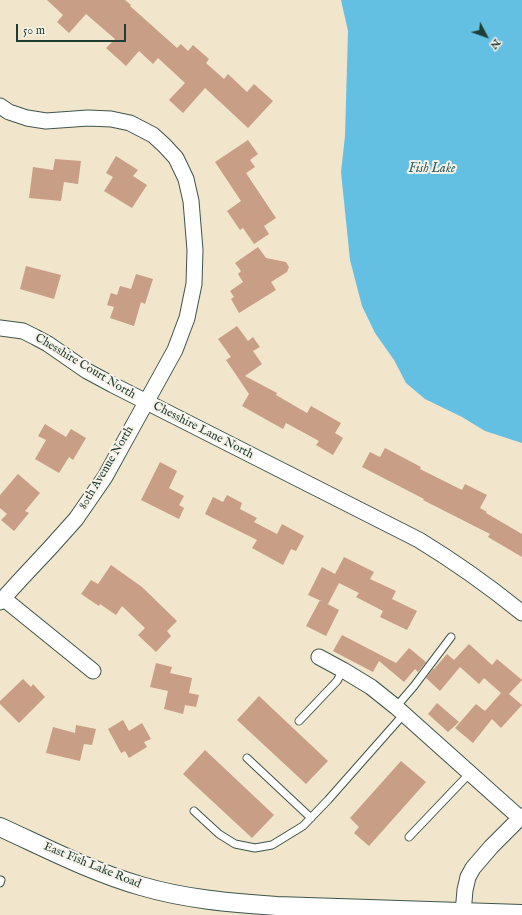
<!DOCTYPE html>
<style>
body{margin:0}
#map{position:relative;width:522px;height:915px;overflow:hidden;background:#f1e5cb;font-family:"IM FELL English",serif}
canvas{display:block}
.north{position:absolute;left:466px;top:16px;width:40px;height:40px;-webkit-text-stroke:3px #f7f3e8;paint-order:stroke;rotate:131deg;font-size:11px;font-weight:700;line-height:16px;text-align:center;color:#1f3d34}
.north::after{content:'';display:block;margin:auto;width:14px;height:18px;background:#1f3d34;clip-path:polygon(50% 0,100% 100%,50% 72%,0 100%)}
.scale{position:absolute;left:16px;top:24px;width:110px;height:18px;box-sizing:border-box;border:2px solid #1f3d34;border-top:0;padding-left:5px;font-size:12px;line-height:14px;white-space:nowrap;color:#1f3d34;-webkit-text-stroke:3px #f7f3e8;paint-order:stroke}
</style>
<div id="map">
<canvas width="522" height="915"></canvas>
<div class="north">N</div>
<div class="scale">50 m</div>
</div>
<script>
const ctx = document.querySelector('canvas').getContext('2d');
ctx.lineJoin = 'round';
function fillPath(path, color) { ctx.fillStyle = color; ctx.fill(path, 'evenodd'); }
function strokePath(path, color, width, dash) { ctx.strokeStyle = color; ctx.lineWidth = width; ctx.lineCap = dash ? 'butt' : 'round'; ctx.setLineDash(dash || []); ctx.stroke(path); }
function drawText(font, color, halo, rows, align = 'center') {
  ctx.font = font + ' "IM FELL English",serif'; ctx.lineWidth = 4; ctx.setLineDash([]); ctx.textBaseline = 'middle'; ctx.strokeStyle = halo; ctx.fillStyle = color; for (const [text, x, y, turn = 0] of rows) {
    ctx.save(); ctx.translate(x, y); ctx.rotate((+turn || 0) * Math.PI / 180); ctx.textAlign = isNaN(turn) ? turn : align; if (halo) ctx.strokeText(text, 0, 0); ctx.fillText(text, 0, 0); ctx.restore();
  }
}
fillPath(new Path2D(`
 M341,0H522V443L485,431L462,417L425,399L406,383L394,360L375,333L362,306L350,260L341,172L345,136L348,31Z`), '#64c0e2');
fillPath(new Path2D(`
 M47,0H125L131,5L130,6L177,48L181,44L188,51L193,45L209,59L206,63L224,79L228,74L247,92L254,84L273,101L248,128L205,88L183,113L169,100L185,83L158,58L153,64L139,51L126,66L106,48L115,39L86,14L69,33L57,22L63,15Z
 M248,140L258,154L250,160L255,167L246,173L276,218L264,226L269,234L254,244L243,228L240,230L227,211L241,201L215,162Z
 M116,156L138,170L133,176L147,185L132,208L104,191L113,177L106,173Z
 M55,159L81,161L78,184L64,182L61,201L29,198L33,167L53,170Z
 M258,247L266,258L286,262L289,267L287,272L271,282L276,290L239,313L231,299L234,297L230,291L243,282L238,274L241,271L235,263Z
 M26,266L61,275L54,299L20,289Z
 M136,274L153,279L145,304L141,302L134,326L110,318L114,307L107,305L111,293L117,295L120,286L131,289Z
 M237,326L248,341L253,337L260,347L253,351L262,364L245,376L277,393L276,395L307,413L311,406L341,423L335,433L343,438L333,455L316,445L319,441L286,423L283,429L242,406L249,394L226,360L231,357L218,339Z
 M45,424L66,437L71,429L86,438L73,460L69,457L59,473L35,459L46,440L38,436Z
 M385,448L421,467L420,469L462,490L465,484L487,495L480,508L487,512L486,513L522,534V557L488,537L490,534L423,500L424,499L362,467L370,452L380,457Z
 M160,462L177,471L169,488L184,496L179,505L184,508L179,519L141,500Z
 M18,474L40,493L25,511L29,513L14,531L1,520L7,514L0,508V495Z
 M227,495L242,503L240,509L257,518L254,522L277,534L282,524L304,536L296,551L291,549L283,565L252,548L257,540L205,514L213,497L223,502Z
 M344,557L374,572L370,579L396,591L392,599L417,611L407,630L380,617L383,611L356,597L359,593L339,583L328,604L308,595L322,567L335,574Z
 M111,565L142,587L177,621L167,631L171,636L156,652L138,635L145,628L122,606L116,615L100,604L99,606L81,594L91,580L98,584Z
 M320,600L339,610L326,636L306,626Z
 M342,635L396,663L409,648L426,662L418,672L415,669L404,682L379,661L373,672L333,651Z
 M469,644L492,665L497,659L522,680L509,694L522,705L501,728L492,719L473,743L455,728L476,704L485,711L501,693L484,678L479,684L460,667L440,691L426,678L433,669H434L447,654L454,660Z
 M156,663L172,667L170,673L192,678L189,693L199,695L196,707L185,705L183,714L164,709L168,691L150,687Z
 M23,679L31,687L33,684L45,697L19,723L0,704V701Z
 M259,696L328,761L306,784L237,720Z
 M437,703L459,722L448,732L428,714Z
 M123,720L129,731L142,723L151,739L144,742L147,747L129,758L125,751L121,753L108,729Z
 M76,725L96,729L92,745L84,744L80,761L46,753L53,727L75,733Z
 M205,750L274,815L252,838L183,774Z
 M401,761L426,782L369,846L354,833L359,827L350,818Z`), '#c89e86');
const service = new Path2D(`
 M396,707L414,686L451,637
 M299,721L337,681L343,670
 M247,758L311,818
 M194,811L219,834L235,844L255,848L272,845L303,826L328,800L404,714
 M409,837L470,773
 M0,883L1,880`);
const minor = new Path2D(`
 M0,106L9,112L27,118L46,121L88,118L111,119L130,123L153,135L164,145L176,158L186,179L191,201L195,250L194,284L187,318L175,350L133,426L105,477L76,519L50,548L21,579L0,602
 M0,328L23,331L35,337L48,344L87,371L113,385L419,540C455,562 489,586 522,613
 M3,598L93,671
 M319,657L343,670L371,687L396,707L520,818
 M463,913L465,890L468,877L473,868L491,847L522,816`);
const tertiary = new Path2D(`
 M0,827C46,848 92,872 141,886C185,899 231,903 277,906L522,914`);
strokePath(service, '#3e564b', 9);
strokePath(minor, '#3e564b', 17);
strokePath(tertiary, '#3e564b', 20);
strokePath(service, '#fff', 7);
strokePath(minor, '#fff', 15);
strokePath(tertiary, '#fff', 18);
drawText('12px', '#1f3d34', '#f7f3e8', [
 ["Chesshire Court North",85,367,31],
 ["Chesshire Lane North",203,431,27],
 ["80th Avenue North",107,468,-59],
 ["East Fish Lake Road",92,866,22]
]);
drawText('italic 13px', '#305e60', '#f7f3e8', [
 ["Fish Lake",432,169]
]);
</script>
